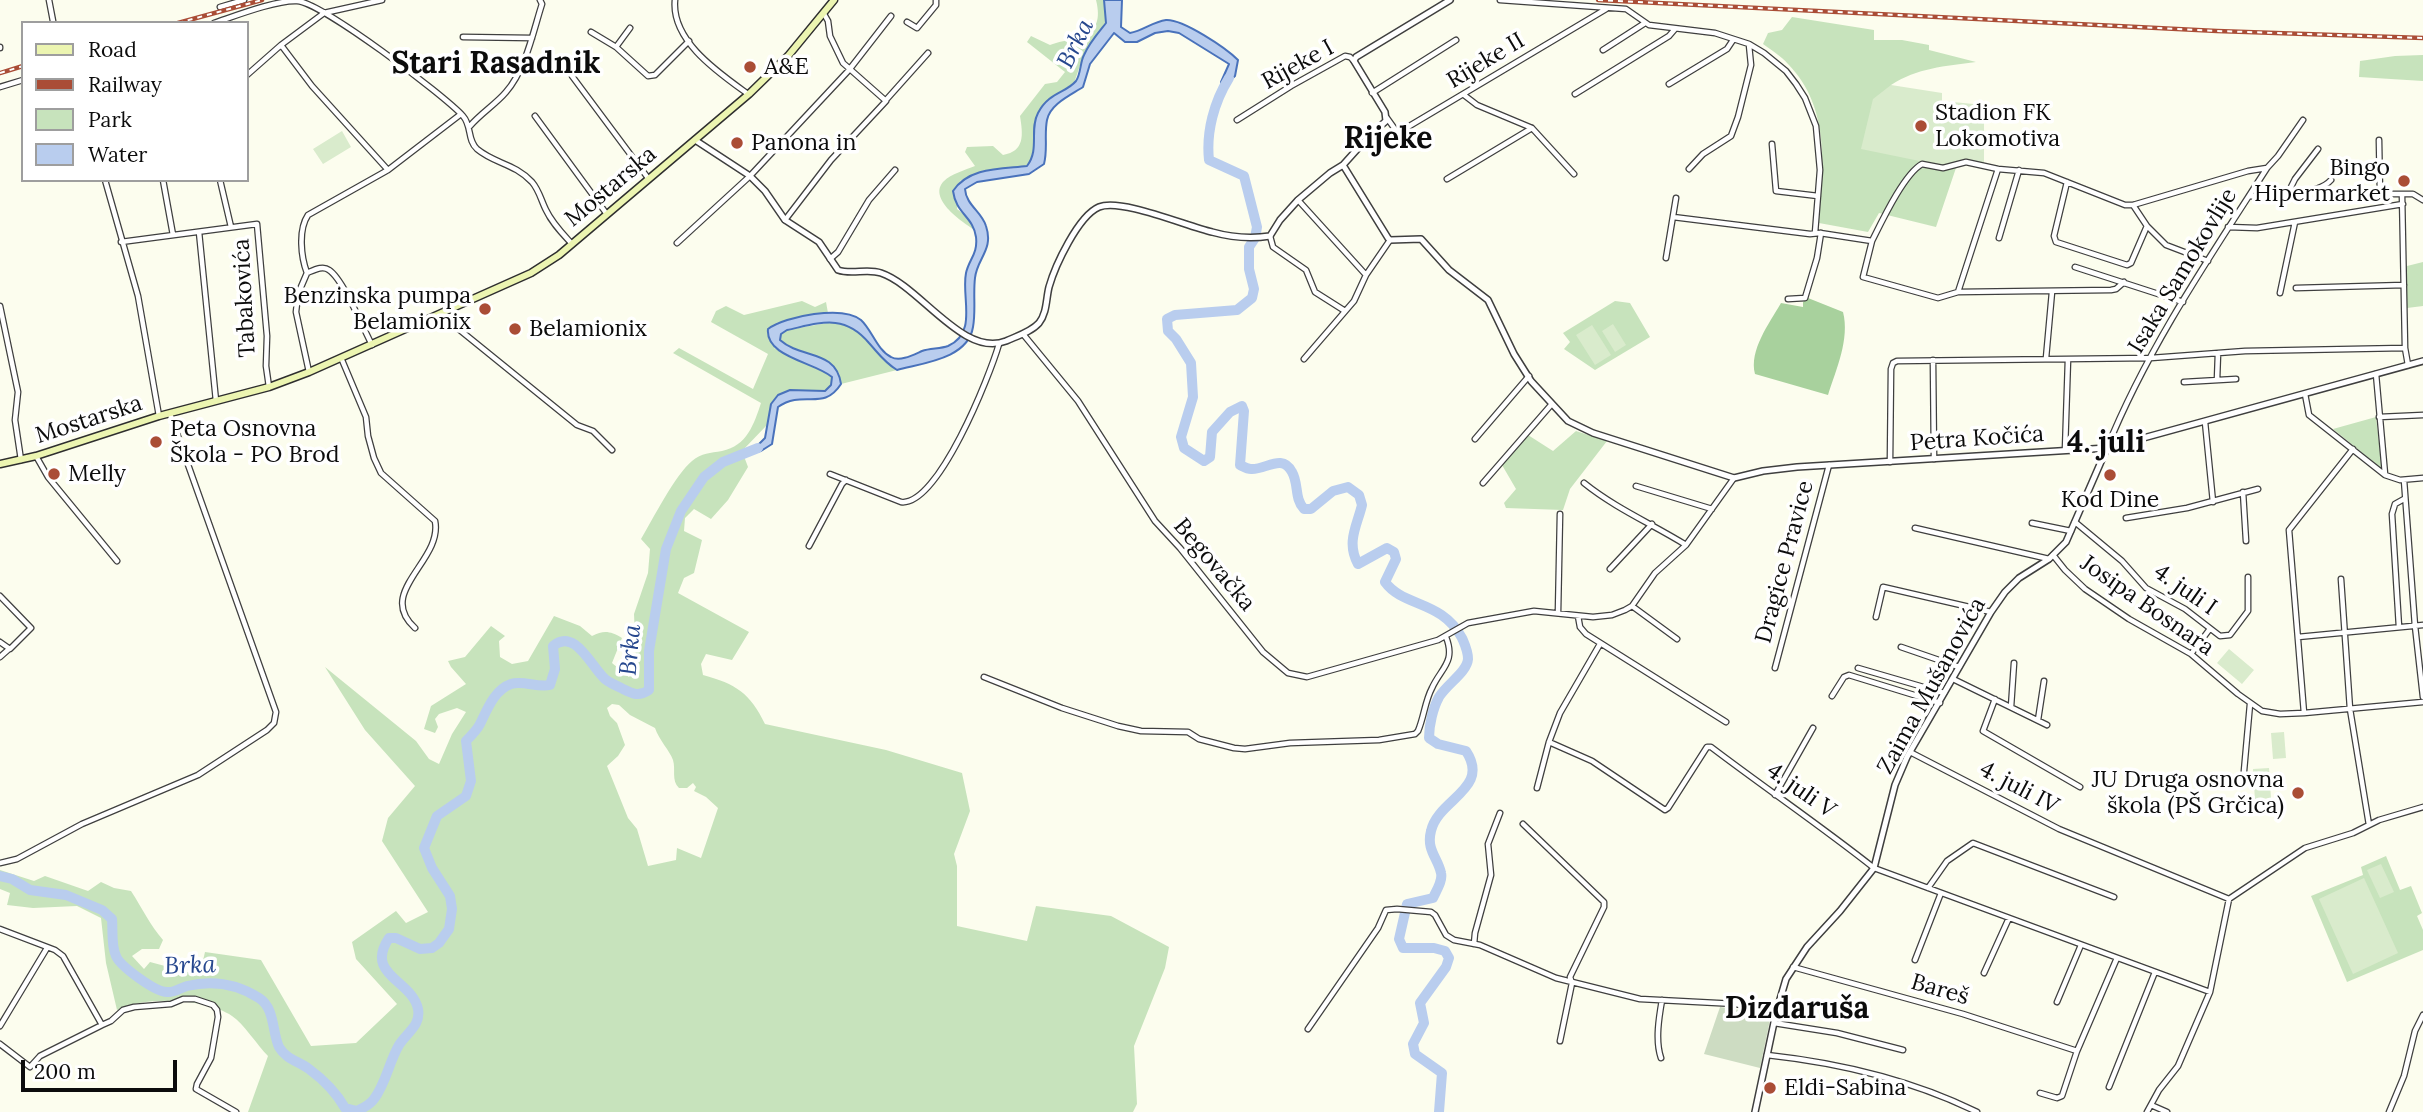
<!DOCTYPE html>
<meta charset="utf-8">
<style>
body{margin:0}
#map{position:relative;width:2423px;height:1112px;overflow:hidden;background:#fcfdee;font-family:Lora,serif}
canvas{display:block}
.legend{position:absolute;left:21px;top:21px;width:228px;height:161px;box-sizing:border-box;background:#fff;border:2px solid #9e9e9e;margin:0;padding:9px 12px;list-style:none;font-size:21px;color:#0c0c0c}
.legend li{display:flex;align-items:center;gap:14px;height:35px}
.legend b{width:35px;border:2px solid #9e9e9e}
.scale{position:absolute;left:21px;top:1060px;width:156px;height:32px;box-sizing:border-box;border:4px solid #0c0c0c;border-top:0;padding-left:9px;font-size:21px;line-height:24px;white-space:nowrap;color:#0c0c0c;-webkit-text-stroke:5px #fff;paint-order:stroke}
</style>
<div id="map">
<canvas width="2423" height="1112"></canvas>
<ul class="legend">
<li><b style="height:9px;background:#ecf5b1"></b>Road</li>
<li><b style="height:9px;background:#aa4d36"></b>Railway</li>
<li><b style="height:19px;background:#c7e3bc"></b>Park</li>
<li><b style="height:19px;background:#b9cdee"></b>Water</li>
</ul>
<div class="scale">200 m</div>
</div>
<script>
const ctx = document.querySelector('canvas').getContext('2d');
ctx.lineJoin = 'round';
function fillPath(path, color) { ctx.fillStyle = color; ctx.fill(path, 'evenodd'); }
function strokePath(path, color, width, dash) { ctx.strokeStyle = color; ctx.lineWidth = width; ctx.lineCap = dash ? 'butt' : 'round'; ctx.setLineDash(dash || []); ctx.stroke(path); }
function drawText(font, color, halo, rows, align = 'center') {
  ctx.font = font + ' Lora,serif'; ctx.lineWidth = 7; ctx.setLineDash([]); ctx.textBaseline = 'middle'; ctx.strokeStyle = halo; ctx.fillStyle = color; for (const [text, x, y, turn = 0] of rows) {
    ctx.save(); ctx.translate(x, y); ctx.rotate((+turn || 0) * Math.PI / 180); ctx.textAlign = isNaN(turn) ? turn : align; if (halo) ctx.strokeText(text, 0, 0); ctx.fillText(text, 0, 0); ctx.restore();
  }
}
fillPath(new Path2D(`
 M1096,0H1104L1106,23L1085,51L1074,83L1047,100L1033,158L1027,166L981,171L960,181L957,209L971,220L973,229C961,221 927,198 944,181C951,174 965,170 975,166L965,152L967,147L993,146L1003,155C1025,151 1023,135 1020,116L1045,84L1057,82L1065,72L1027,42L1031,36L1050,45C1075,36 1106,40 1096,0Z
 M1792,17L1874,30V40H1902L1929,45V50L1976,62C1945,66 1917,68 1891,85L1958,162L1936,227L1879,213L1868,232L1819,223C1823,168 1831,108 1788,64C1781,56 1771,50 1763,44L1768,33L1782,30Z
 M2423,55V81L2359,77L2360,61L2395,56Z
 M2423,262V306L2407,308V266Z
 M802,301L815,307L826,302L828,313L776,323L774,348C792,357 817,365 832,377L831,386L825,391L790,390L771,404L767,425L742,451L748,467L728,500L711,519L694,509L685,518L684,531L702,540L694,573L684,578L678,593L749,632L732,660L706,654L701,664L703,675C736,684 750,693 765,724L886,750L962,773L970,811L954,854L957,866V926L1027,941L1036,906L1111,916L1169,947L1165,968L1134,1046L1137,1104L1133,1112H248L268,1056C257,1045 244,1024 232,1016C206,998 144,996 117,1010L106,963L101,918L77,906L33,908L7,905L10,893L0,889V870L34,881L45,876L88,891L101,882L114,888L131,891C142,908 150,925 163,940L159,949H142L132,956L144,969L150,962L195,974L201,969L205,952L261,960L311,1046L356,1043L397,1004L356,959L352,942L396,911L406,923L428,912L382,841L388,818L415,786L365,730L325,667L416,741L429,759L439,764L452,734L466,712L457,708L439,714L435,719L438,727L435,733L424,729L431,706L466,684L451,667L448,661L465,657L491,626L505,636L499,641L500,657L512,664L528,661L554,616L580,626L592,636C604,630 610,631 622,638L612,663L629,677L636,661L634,614L648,573L650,549L641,539C653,519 675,475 692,461C702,453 710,453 722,451C747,446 754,424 761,403L673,353L679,348L753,389L768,354L711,322L716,311L726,306L744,315ZM612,704L619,705L630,715L655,728C659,740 670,751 673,760C676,770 671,780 679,788H687L693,783L696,787L694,791L706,797L718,808L701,858L677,848L676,860L648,866L637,829L628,818L607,766L618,756L625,745L617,723L610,716L607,708Z
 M1615,301L1630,303L1650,337L1595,370L1564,349L1570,342L1563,333Z
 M839,321C849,326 860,332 868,341C879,352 883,362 897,370L841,384L839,373L818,357L787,347L780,340L781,334L787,330Z
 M2376,417L2382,467L2381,468L2333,429Z
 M1576,431L1607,441L1570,489L1563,510L1506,508L1504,503L1516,489L1502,465L1528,435L1553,451Z
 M2386,856L2400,890L2411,886L2422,913L2417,916L2423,930V950L2347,982L2311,896L2363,875L2361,867Z`), '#c7e3bc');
fillPath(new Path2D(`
 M1808,298L1843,312C1850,339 1836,370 1828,395L1755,374C1749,350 1769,324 1781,303L1803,307V302Z`), '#a8d19d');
fillPath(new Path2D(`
 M1720,1007L1771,1015L1760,1068L1704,1054Z`), '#cddcc2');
fillPath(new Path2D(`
 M1891,85L1942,93V101L1984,105V163L1969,161L1944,166L1861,149L1873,99Z
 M342,131L351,147L323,164L313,149Z
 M1613,324L1626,345L1615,352L1602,331Z
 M1592,325L1611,355L1595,365L1576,335Z
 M2229,649L2254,670L2242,684L2217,663Z
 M2284,732L2286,758L2273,759L2271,733Z
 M2269,768L2271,798L2255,800L2253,769Z
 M2381,864L2394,892L2380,898L2367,870Z
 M2364,878L2398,953L2353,974L2319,899Z`), '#d9ebcc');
const water = new Path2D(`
 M1104,0H1122L1121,27L1130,33C1143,31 1152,22 1166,20C1183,19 1226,48 1238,60L1235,76L1222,88L1221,82L1229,64L1179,33L1168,31L1155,33L1137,42H1125L1114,33L1090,64L1083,87C1071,95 1050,104 1047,120C1044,135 1048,149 1044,164L1029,174L977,182L965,189C966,205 982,212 986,226C994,250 977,258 975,278C973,294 976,311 973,327C968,359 922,363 897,370C884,362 879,354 869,343C844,313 820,323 787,330L781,334L780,340C801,359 836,349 841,384C823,412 804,389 778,407L772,444L761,451L750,453L765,438L771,404L778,395L790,390L825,391L831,385L832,377C814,362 765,357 768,329C785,316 843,305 861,320C872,330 877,350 891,357C900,362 913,355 922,351C930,348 940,349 948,346C978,333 961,297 966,273C969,259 978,254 976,237C973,216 956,214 953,191C969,167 1001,169 1027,166C1040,149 1029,130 1038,113C1049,92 1066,93 1076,81C1081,74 1080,62 1084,55C1089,43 1098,33 1106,23Z`);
fillPath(water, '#b9cdee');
strokePath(water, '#4972bb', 2);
strokePath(new Path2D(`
 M1229,78C1214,102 1206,132 1209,160L1244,176L1257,227L1255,238L1249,247V269L1254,289L1252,298L1237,310L1175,315L1167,319L1168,331L1176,339L1191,363L1193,397L1181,437L1184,448L1204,461L1210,457L1212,432L1230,412L1242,406L1244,411L1240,465C1244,467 1247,469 1251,469C1266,470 1282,453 1292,472C1299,484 1294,498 1304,509H1311L1333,491L1348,487L1359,495L1362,505C1357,526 1346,542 1358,564L1387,548L1394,552L1396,559L1385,582C1403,607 1442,600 1462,638C1465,645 1468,651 1468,659C1467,672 1447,684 1439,697C1433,708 1429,725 1429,738L1438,744L1466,751C1491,789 1438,799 1431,831C1426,850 1438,858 1441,873C1443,881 1436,891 1433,898L1407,904L1399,939L1403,948H1434L1445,951L1449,958L1446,967L1420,1003L1424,1023L1413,1044L1415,1054L1442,1073L1439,1112
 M0,876L12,879L30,890L66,895L102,910L112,919C113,930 111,946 116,956C120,966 155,992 167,992C174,993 180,988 187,986C213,980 237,984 259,998C275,1008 272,1032 279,1047C286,1059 298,1061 309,1069C324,1080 336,1092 345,1108L357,1111C363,1108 370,1105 374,1099C386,1083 389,1062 399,1045C407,1032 421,1026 418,1009C412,980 364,975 389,938H396L420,949L432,948L439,943L449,929L452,909L450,896L432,868L424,848L437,816L466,796L471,781L466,741C471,736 477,730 480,724C487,710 494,690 511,684C523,680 537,688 550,685L555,669L553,646C574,628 590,664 603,677C608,683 616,685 623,689C633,694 639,697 649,690V651L666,549L681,511L704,477L723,462L758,448`), '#b9cdee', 10);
const minor = new Path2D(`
 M49,0L53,21
 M382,0L324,13L281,45L312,86L388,170L461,114
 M675,0C671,41 719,73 748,94
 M1500,0L1626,9L1649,25L1715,33L1749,44L1764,53L1786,71L1796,84L1805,98L1816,126L1820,170L1815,233
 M220,7L244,0
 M907,22L917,28L936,5V0
 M214,23C235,16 276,0 297,1C321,2 444,95 463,116C472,126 467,140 477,149C495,164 514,163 532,182C539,190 541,200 546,210C552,223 562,233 572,244
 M630,28L616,47L648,76L655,75L689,41
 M591,32L616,47
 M463,37L532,38
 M0,47V48
 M1603,50L1645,23
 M247,75L281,45
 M572,76L648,178
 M1669,84L1727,49L1733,40
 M0,87L23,80
 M1372,93L1456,40
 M1575,94L1669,36L1675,29
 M1464,95L1477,105L1532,128L1574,174
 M886,100L928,53
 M535,116L606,213
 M1387,118L1397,132L1401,131L1606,9
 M1237,120L1291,86L1345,56L1350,57L1354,61
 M470,126C481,113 496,104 506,92C526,69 533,32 542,4L540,0
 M2379,140L2380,194H2402
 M1772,144L1776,191L1818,196
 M1689,169L1703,154L1731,136L1738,117L1751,65L1749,45
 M1447,179L1532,128
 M105,180L138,296L159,416
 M163,180L173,235
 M220,180L231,227
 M2067,182L2054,236L2056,242L2127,265L2131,263L2147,226L2166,245L2208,261
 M2288,193L2295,179L2318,149
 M2249,196C2269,197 2318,195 2331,180
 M1298,200L1366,275
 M2133,205L2147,226
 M1673,217L1810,234L1820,233L1872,241L1863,277L1938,298L1958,292L2111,290L2116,289L2124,282
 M785,220L831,160L886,101L843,63L830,36L828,21L824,14
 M2228,227L2257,228L2403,204
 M199,232L216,401
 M1270,236L1273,247L1306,270L1315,292L1345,311
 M1999,238L2019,170
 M1872,241C1882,221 1904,174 1922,164L1943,168L1966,162L1998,169L2044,173L2125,205H2133L2248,171L2267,168
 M121,242L257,224L267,336L266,366L269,387
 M677,243L750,176L849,70L891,16
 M1666,258L1676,198
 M830,259L838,252L869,200L895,170
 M2075,267L2183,302
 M307,273L298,294L296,312L309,372
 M2296,288L2404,285
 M1958,292L1998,169
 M2280,293L2295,222
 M1788,299L1805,298L1817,258L1821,233
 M0,306L18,392L15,420L21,460
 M440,314L577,425L593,431L612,450
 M1023,334L1078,401L1155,521L1180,548L1263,652L1288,673L1307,677L1438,640L1468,623L1534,611L1593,617L1612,615L1625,610L1632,606L1655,573L1686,545L1734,478
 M372,345C363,328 343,279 329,270C323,265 314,270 307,273C301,257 298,230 308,215L388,170
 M2046,358L2052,292
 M1304,359L1354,301L1366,275L1390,240
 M342,360L366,417L368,436L374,458L381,473L435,521C443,561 375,592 415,628
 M1933,360L1934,459
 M2408,365L2405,348L2402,194H2413L2423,200
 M2376,374L2385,474
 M2217,380L2218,353
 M2184,382L2236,379
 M2305,394L2309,415L2385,475L2400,480L2423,478
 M2379,417L2423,415
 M2205,422L2213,502
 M1475,439L1529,376
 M2107,448C2147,349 2209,258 2267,168L2278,156L2303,120
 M2065,450L2068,359
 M36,456L48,477L117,561
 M1890,462L1891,369L1893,363L1897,361L2151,358L2245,351L2405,348
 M830,474L901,502C938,507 990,375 999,344
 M2404,480L2415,626L2423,697
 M1483,483L1551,405
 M1584,483C1615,508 1652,524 1686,545
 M1636,486L1712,509
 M2243,492L2246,541
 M2126,518L2187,508L2258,489
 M2075,522L2122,561L2146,588L2185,609L2220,636L2230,635L2248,611V577
 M2032,523L2071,531
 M1915,528L2049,559
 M809,546L842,484L846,480
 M2053,555L2065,570L2085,589L2129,619L2191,654L2238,694L2262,711L2280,714L2304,713L2423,702
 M1610,569L1652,524
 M2341,579L2350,709L2369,825
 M0,596L31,628L10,649L0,642
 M1632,606L1677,639
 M1558,613L1560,514
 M1578,616L1580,627L1586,634L1726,722
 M1876,617L1883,587L1991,612
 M2399,627L2392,514L2395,504L2404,499
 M2298,637L2423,625
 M1901,647L1959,667
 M2191,654L2209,630
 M0,657L9,649
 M1775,668L1829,465
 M1858,668L1944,693
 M984,677L1062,708L1118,726L1141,731L1188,732L1199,739L1234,748L1245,749L1290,743L1379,740L1415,734L1418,731C1424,717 1425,701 1432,688C1441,668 1456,662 1446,637
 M1953,679L2047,725
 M1832,696L1844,677L1849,675L1940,703
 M1995,699L1983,731L2080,787
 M2011,707L2014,663
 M2304,713L2289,530L2353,449
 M2038,720L2044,681
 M1549,742L1592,761L1665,810L1668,808L1707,747H1711C1765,788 1821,826 1874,868L2210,992
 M1910,752L2059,829L2229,899
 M2243,782L2250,704
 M1537,788L1549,742L1560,713L1600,644
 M1775,795L1813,728
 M1523,824L1604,902V907L1570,977L1572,983L1560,1041
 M0,863L17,859L82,824L198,775L267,730L274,723L276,712L170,414
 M1928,888L1947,861L1973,843L2114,897
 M2229,899L2305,848L2353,833L2379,820L2423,807
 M0,929L55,950L63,956L102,1025L40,1056L30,1067L0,1044
 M1474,944L1475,933L1491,875L1488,844L1500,813
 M1915,960L1941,893
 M1793,967L1963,1014L2077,1051L2117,958
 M1984,973L2009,918
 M2057,1002L2081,945
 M1774,1023L1837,1033L1903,1050
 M102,1025L111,1021L123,1010L134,1007L171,1004L183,999H195L213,1005L217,1010L218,1017L211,1058L197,1084L196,1089L236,1112
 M0,1026L47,948
 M1308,1029L1378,928L1386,910L1397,909L1431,912L1435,915L1446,935L1454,940L1480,945L1556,978L1640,999L1736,1004L1776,1013
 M1767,1055C1840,1063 1910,1079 1977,1112
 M1661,1058C1655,1041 1659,1017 1662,1000
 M2109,1087L2155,972
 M2040,1093L2057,1098L2062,1096L2077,1051
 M2151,1105L2167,1112
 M2147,1112L2159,1090L2178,1066L2210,992L2229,899
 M2389,1112L2404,1076L2415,1031L2423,1015`);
const tertiary = new Path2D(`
 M695,140L750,176L765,191L785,220L819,242L838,270C852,275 867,268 881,273C920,286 963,358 1006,341C1017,336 1031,332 1039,323C1047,313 1046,299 1049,287C1055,266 1078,216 1099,207C1121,198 1186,226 1212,232C1230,237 1251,239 1270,236L1280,220L1298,200L1330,173L1343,165L1370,135L1386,121L1385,112L1354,61L1356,57L1450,0
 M1343,165L1388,238L1390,240L1421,239L1449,270L1488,300L1514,354L1531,381L1568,421L1593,433L1734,478L1763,471L1797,467L2107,448L2423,361
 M1755,1112L1776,1013L1786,979L1807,947L1840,911L1874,868L1895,785L1907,757L1991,612L2005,592L2019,578L2049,559L2066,542L2107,448`);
const secondary = new Path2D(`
 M0,464L36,456L159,416L269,387L309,372L531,273L559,255L749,94L788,56L834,0`);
strokePath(minor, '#3f3f3f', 7);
strokePath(tertiary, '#3f3f3f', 8);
strokePath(secondary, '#2e2e2e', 9);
strokePath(minor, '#fff', 4.5);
strokePath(tertiary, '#fff', 5);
strokePath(secondary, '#ecf5b1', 6);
const rail = new Path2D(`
 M1598,0L2217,31L2423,38
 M178,23L262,0
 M0,73L23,66`);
strokePath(rail, '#aa4d36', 4.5);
strokePath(rail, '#fff', 2, [5]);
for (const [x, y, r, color] of [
 [750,67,7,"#aa4d36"],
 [1921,126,7,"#aa4d36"],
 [737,143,7,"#aa4d36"],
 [2404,181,7,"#aa4d36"],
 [485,309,7,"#aa4d36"],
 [515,329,7,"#aa4d36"],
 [156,442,7,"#aa4d36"],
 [54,474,7,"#aa4d36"],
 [2110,475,7,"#aa4d36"],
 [2298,793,7,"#aa4d36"],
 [1770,1088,7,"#aa4d36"]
]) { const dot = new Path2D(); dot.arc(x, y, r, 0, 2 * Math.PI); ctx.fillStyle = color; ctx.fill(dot); strokePath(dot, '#fff', 2.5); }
drawText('23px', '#0c0c0c', '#fff', [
 ["Rijeke II",1486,61,-31],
 ["Rijeke I",1298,65,-29],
 ["Mostarska",611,187,-40],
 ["Isaka Samokovlije",2183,271,-59],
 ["Tabakovića",245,298,-93],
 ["Mostarska",89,420,-18],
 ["Petra Kočića",1977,439,-4],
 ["Dragice Pravice",1785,562,-75],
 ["Begovačka",1214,565,50],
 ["4. juli I",2185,590,35],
 ["Josipa Bosnara",2147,606,35],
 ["Zaima Mušanovića",1932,686,-61],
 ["4. juli IV",2019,788,28],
 ["4. juli V",1801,791,35],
 ["Bareš",1940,990,16]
]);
drawText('23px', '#0c0c0c', '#fff', [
 ["A&E",764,67],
 ["Stadion FK",1935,113],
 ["Lokomotiva",1935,139],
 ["Panona in",751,143],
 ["Bingo",2390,168,"right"],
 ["Hipermarket",2390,194,"right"],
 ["Benzinska pumpa",471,296,"right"],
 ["Belamionix",471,322,"right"],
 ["Belamionix",529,329],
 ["Peta Osnovna",170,429],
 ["Škola - PO Brod",170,455],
 ["Melly",68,474],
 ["Kod Dine",2110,500,"center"],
 ["JU Druga osnovna",2284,780,"right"],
 ["škola (PŠ Grčica)",2284,806,"right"],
 ["Eldi-Sabina",1784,1088]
], 'left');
drawText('italic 24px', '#26478e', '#fff', [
 ["Brka",1076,44,-63],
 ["Brka",631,650,-85],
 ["Brka",190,966,-2]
]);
drawText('bold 30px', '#0c0c0c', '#fff', [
 ["Stari Rasadnik",496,64],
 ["Rijeke",1388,139],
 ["4. juli",2106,443],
 ["Dizdaruša",1797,1009]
]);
</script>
